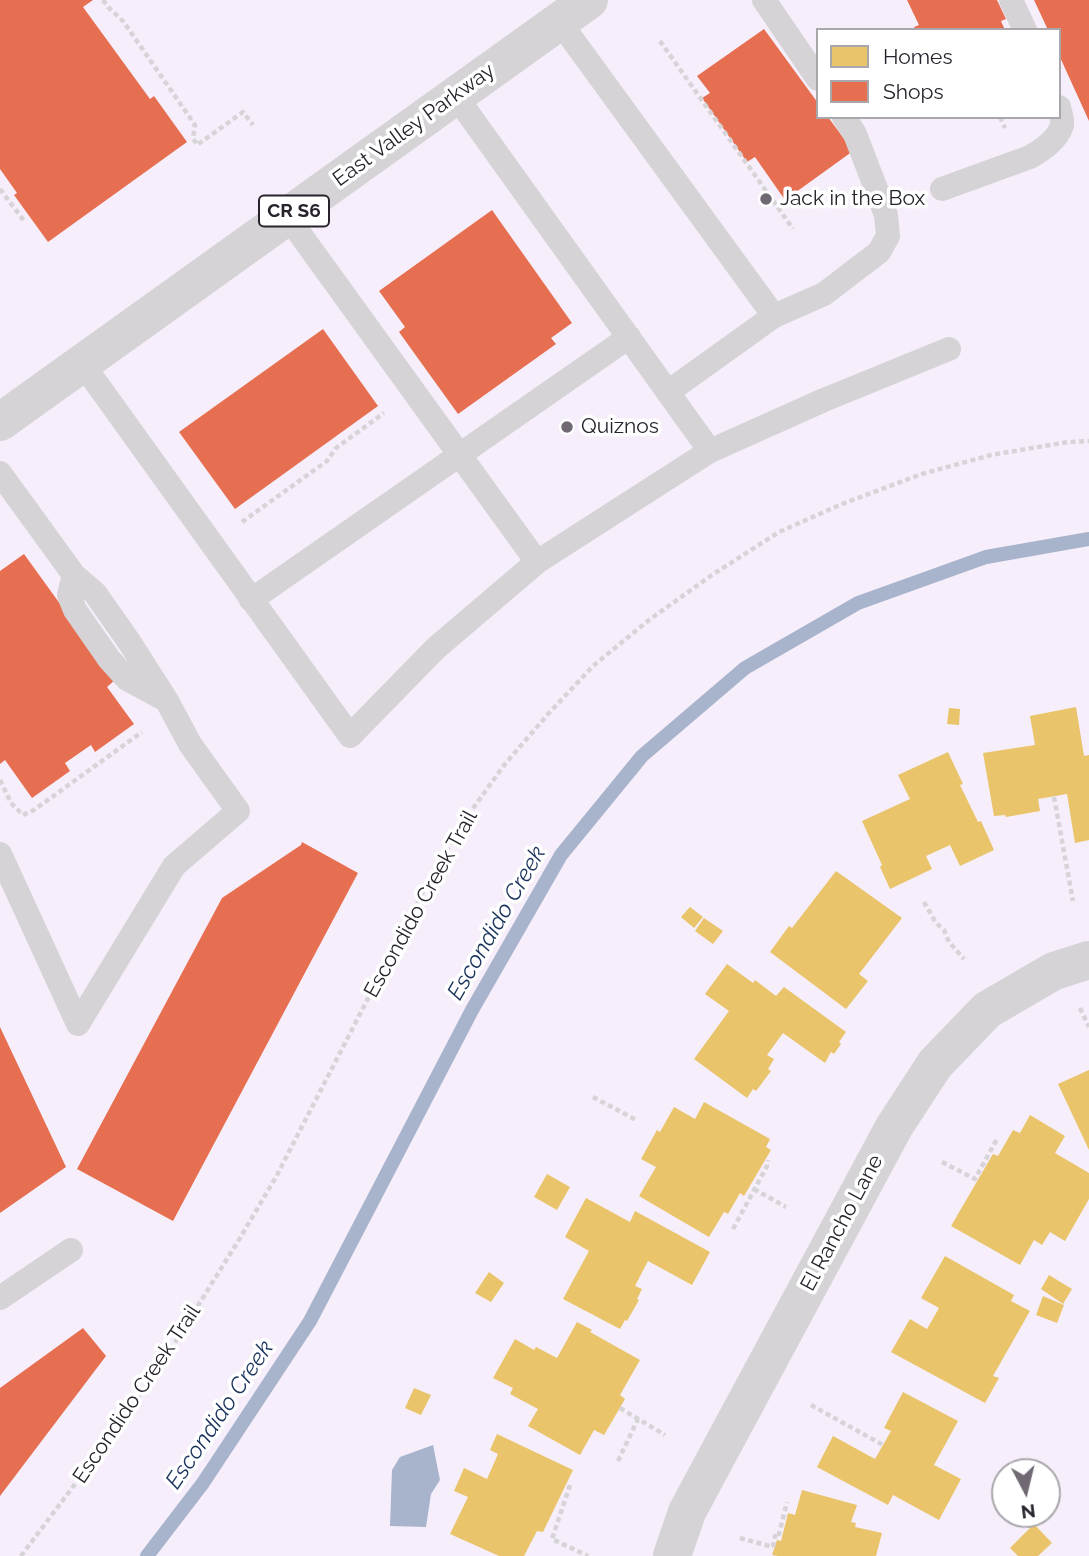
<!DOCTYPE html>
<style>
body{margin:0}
#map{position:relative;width:1089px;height:1556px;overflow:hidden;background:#f6eefa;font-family:Raleway,sans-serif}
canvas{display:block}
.legend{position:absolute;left:816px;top:28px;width:245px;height:91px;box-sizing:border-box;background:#fff;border:2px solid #a9a7ab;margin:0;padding:9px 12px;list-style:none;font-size:21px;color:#28222c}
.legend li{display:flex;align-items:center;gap:14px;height:35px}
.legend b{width:35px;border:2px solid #a9a7ab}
.north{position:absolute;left:991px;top:1458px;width:70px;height:70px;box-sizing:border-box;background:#fff;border:2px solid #a9a7ab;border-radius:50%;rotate:173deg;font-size:19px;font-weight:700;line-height:28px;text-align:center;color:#28222c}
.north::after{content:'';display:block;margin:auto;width:24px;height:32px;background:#706974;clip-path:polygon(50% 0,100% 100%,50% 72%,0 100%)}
</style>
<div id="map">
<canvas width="1089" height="1556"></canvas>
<ul class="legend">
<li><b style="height:19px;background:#e9c46a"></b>Homes</li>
<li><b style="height:19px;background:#e76f51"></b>Shops</li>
</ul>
<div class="north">N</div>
</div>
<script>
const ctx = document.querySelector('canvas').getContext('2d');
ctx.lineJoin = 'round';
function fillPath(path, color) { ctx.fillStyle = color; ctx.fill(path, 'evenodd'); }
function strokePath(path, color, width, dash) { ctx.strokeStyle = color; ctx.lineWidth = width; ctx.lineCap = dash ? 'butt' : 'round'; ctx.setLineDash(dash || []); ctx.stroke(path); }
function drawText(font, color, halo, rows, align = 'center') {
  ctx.font = font + ' Raleway,sans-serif'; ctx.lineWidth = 7; ctx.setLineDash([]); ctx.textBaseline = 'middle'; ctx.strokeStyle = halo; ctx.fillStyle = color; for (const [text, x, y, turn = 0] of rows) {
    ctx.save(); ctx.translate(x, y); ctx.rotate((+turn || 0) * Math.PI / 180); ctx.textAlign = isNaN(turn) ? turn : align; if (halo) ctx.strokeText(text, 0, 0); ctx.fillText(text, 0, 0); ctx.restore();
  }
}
fillPath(new Path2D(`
 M433,1445L440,1480L431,1494L426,1527L390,1526L392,1470L400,1457Z`), '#a8b3cc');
fillPath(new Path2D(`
 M1076,707L1084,756L1089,755V840L1075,843L1067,794L1038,799L1040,811L1006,817L1005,815L994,816L983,753L1035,745L1030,716Z
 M949,708L960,709L959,725L947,724Z
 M948,752L963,784L960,785L978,822L981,821L994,850L960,866L950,845L926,856L932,869L890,889L880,867L882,865L862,821L910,799L898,775Z
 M836,871L902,918L859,974L868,981L846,1009L770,952L789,926L792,928Z
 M690,907L703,917L694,928L681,917Z
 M704,918L723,931L713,944L695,931Z
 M727,964L753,983L755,980L776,996L784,987L846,1032L839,1042L841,1044L834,1054L831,1052L825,1063L783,1033L767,1055L774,1059L768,1069L771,1071L756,1091L753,1089L747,1098L694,1059L729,1011L705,994Z
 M1089,1070V1150L1058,1084Z
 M704,1102L770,1139L766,1147L771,1150L744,1196L740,1193L728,1214L724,1212L709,1237L639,1196L656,1167L641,1159L657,1130L660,1132L674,1107L695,1119Z
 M1030,1115L1065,1136L1055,1153L1089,1173V1199L1065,1241L1050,1232L1042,1245L1034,1240L1020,1265L951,1226L993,1154L998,1156L1013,1130L1020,1133Z
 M547,1174L570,1187L557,1210L534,1197Z
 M586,1198L630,1222L635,1211L710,1252L692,1285L648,1261L635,1286L642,1289L637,1299L639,1300L627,1321L625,1320L620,1329L563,1299L589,1251L565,1237Z
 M945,1256L1014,1295L1011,1301L1030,1311L993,1376L999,1378L985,1403L891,1352L910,1319L927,1329L939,1308L921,1298Z
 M489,1272L504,1283L491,1302L475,1293Z
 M1049,1275L1072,1289L1063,1304L1041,1289Z
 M1043,1296L1064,1305L1057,1323L1036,1315Z
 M577,1322L592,1330L590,1332L640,1360L620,1395L625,1399L604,1435L594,1430L580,1455L528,1426L538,1409L510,1394L513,1388L493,1378L515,1339L534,1350L536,1347L557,1358Z
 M414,1388L431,1395L421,1415L405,1408Z
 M903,1392L958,1421L934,1465L961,1479L939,1520L893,1495L888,1505L817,1467L833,1436L875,1459L891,1431L884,1428Z
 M497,1434L573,1470L543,1532L537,1531L524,1556H499L450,1534L468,1497L454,1491L464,1468L487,1479L498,1454L490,1450Z
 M802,1490L857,1505L851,1522L856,1523L855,1527L882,1533L876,1556H778L772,1555L777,1540L781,1541L788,1513L795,1515Z
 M1034,1524L1052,1543L1038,1556H1018L1010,1548Z`), '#e9c46a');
fillPath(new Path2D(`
 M0,0H93L83,7L150,99L154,96L187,142L48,242L14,195L17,193L0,169Z
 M907,0H997L1006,19L1001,21L1005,30H915L914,27L919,25Z
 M1034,0H1089V121L1059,55V30H1048Z
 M764,29L818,103V117H828L853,151L785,200L755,157L747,162L702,98L710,93L697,76Z
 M492,210L572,323L551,338L556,344L458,414L399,332L405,327L379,291Z
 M323,329L378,406L235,509L179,432Z
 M24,554L115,680L107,687L134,724L95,752L91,745L65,763L70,771L32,798L5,760L0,764V571Z
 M302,842L358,873L173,1221L77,1169L222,898L301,845Z
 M0,1027L66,1167L0,1213Z
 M83,1328L106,1356L0,1496V1388Z`), '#e76f51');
strokePath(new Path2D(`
 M147,1556L203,1483L310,1321L472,1010L561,855L642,756L745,668L858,603L986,557L1089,539`), '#a8b3cc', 14);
strokePath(new Path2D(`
 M103,0L108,7L123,21L195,125L193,138L197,145L243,112L253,125
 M660,41L793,229
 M1000,117L1005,128
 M0,189L24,221
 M242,522L327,461L336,448L384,413
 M0,780L11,803L23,815L34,810L142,732
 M1054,797L1073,901
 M924,902L936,923L944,930L949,942L964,959
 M1080,1008L1089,1027
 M593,1097L638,1121
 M942,1162L975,1179L997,1139
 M754,1189L786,1207
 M733,1229L767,1166L768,1160
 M811,1405L883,1445
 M620,1408L665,1435
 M618,1461L638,1419
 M570,1485L552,1539L588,1556
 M740,1538L773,1547
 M773,1547L775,1536L778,1538L787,1502
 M21,1556L108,1440L161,1365L237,1243L276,1177L427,884L466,818L505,764L549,713L593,666L649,620L712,575L779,532L842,504L922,474L991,455L1068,442L1089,441`), '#d6d4d7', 4.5, [5, 3.5]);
strokePath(new Path2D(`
 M764,0L818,79
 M1011,0L1025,30
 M559,21L774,316L668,392
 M455,95L710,451
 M942,189L1030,157C1042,150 1058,140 1062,125C1063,120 1060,112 1059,107
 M287,216L537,562
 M774,316L824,294L879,252L888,236L886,215L855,134L844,117
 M82,363L350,736L436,648L537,562L710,451L824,400L949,349
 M0,473L74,575L95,593L130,643L167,701L190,744L238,811L174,866L78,1024
 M74,575L69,595L75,610L109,659L127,679L164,699
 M251,600L629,337
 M0,854L78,1024
 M0,1298L71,1250`), '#d5d3d6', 24);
strokePath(new Path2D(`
 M672,1556L687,1512L703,1482L894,1127L935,1064L987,1010L1054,971L1089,960`), '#d5d3d6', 38);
strokePath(new Path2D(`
 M0,422L589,0`), '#d5d3d6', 38);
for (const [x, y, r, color] of [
 [766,199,7,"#706974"],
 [567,427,7,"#706974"]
]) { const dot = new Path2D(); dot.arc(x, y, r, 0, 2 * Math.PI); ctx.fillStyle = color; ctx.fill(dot); strokePath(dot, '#fff', 2.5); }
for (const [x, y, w] of [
 [294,211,70]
]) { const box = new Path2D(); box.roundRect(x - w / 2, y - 15.5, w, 31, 5); ctx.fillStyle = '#fff'; ctx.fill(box); strokePath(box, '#28222c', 2); }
drawText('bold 19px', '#28222c', null, [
 ["CR S6",294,211]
]);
drawText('21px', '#28222c', '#fff', [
 ["East Valley Parkway",414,125,-36],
 ["Escondido Creek Trail",421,904,-61],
 ["El Rancho Lane",842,1223,-62],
 ["Escondido Creek Trail",137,1394,-56]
]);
drawText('21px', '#28222c', '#fff', [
 ["Jack in the Box",780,199],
 ["Quiznos",581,427]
], 'left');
drawText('italic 23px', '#19335c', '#fff', [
 ["Escondido Creek",497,923,-60],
 ["Escondido Creek",220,1415,-56]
]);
</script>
